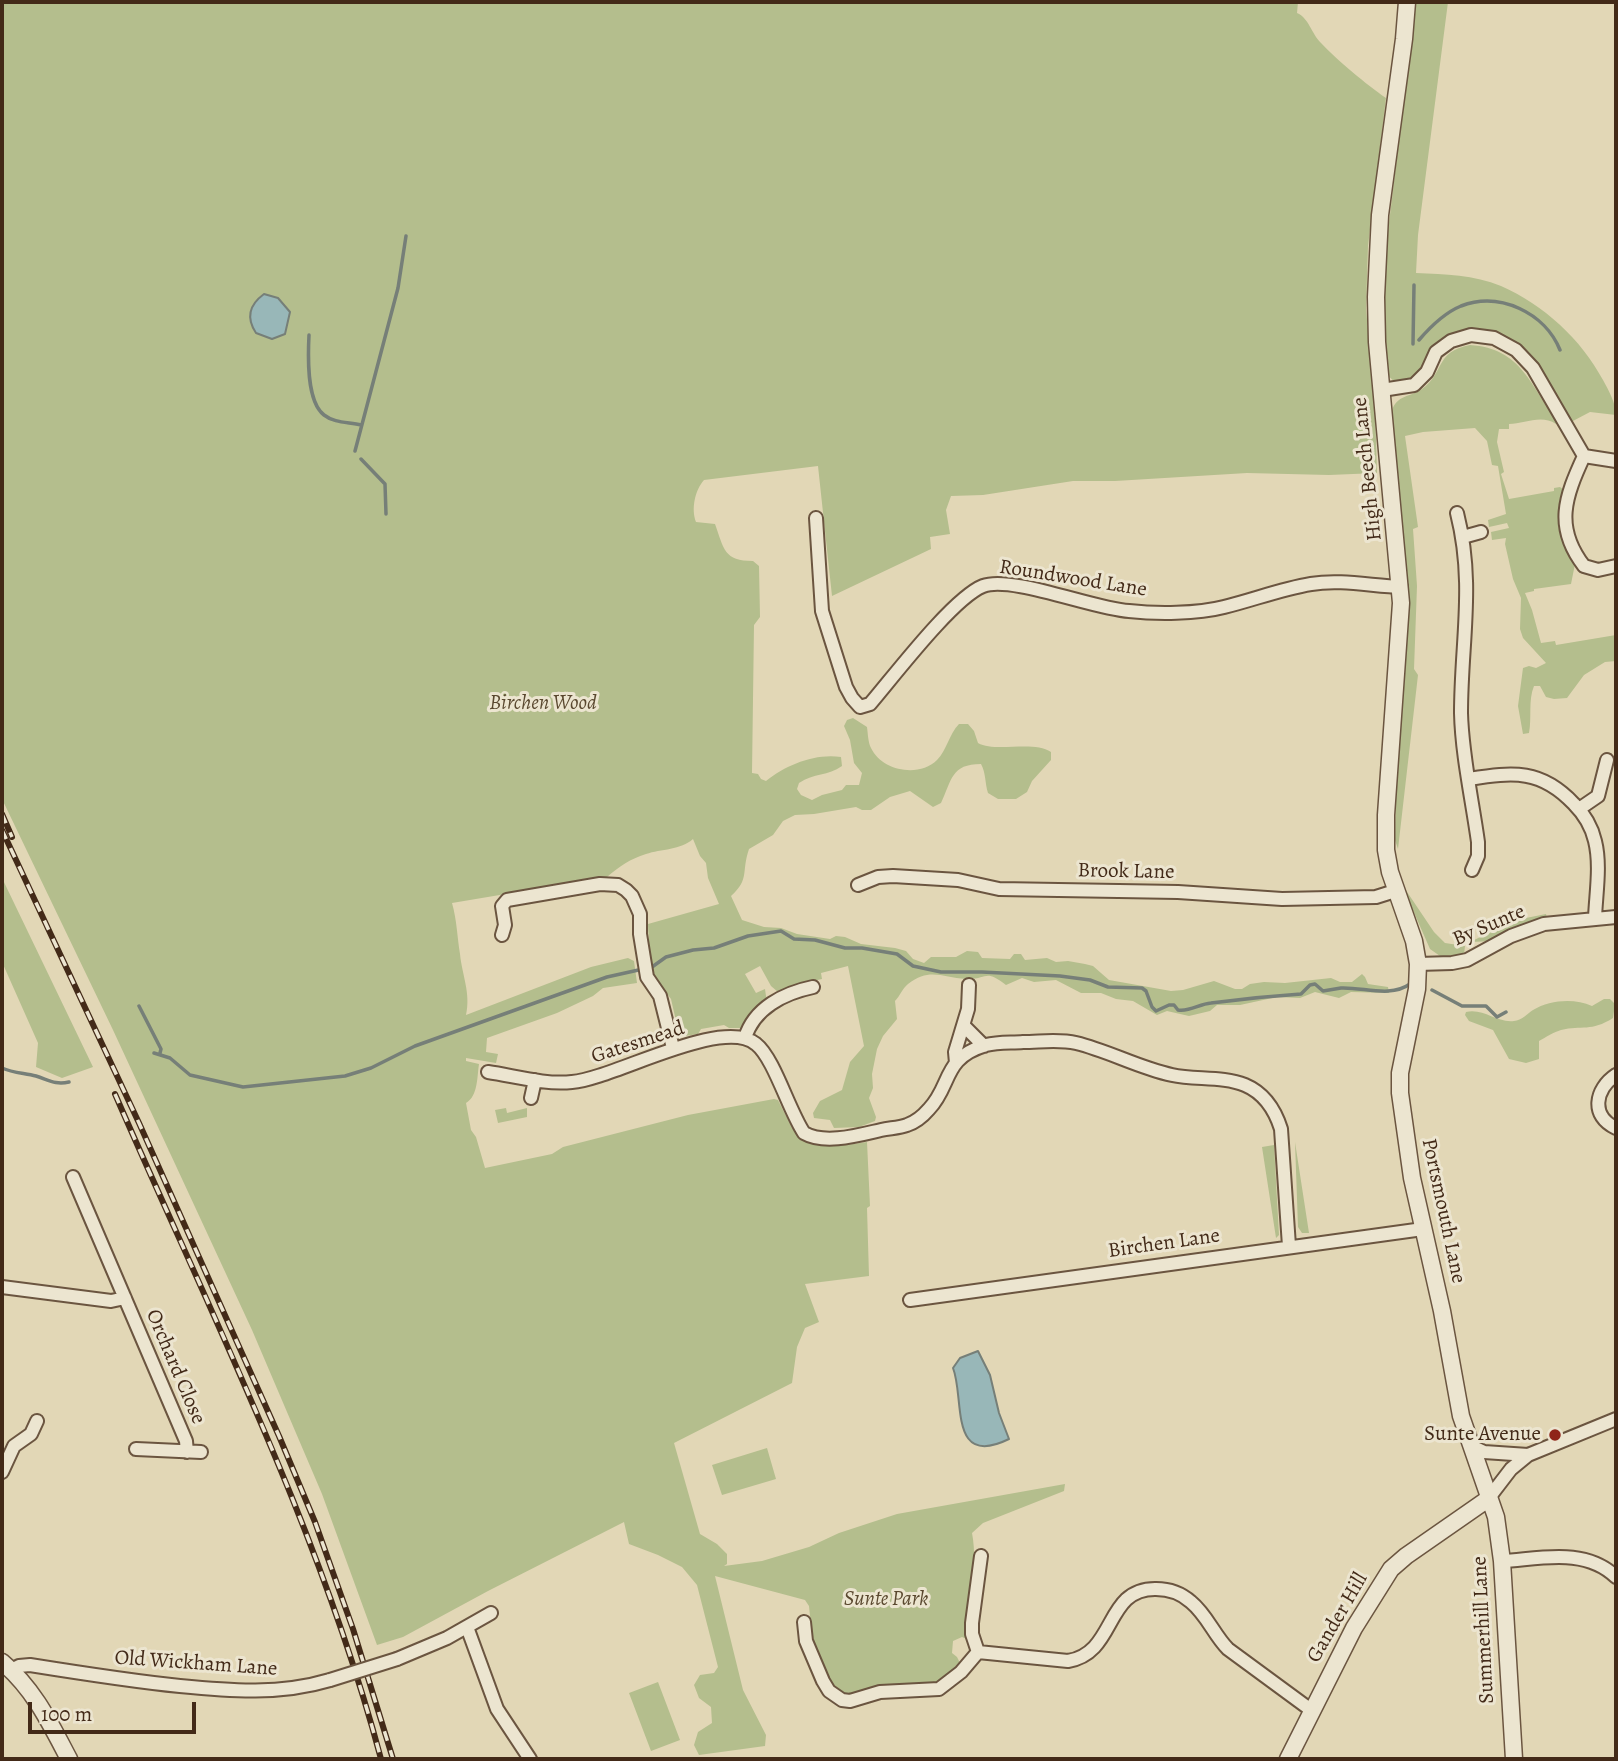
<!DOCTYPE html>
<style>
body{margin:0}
#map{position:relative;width:1618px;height:1761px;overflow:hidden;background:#e2d7b6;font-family:Alegreya,serif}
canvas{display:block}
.frame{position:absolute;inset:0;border:4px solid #432a18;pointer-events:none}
.scale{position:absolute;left:28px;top:1702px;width:168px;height:32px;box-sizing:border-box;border:4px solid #432a18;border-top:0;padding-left:9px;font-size:21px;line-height:24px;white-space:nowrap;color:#432a18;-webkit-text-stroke:5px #ece5d0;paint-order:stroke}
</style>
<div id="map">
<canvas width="1618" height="1761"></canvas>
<div class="frame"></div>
<div class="scale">100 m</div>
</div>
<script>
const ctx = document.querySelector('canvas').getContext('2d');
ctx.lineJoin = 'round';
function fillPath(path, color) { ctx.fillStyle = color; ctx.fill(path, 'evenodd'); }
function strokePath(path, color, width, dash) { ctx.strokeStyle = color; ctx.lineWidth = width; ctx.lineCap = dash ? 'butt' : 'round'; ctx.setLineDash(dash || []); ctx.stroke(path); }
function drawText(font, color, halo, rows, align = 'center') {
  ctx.font = font + ' Alegreya,serif'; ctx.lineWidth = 6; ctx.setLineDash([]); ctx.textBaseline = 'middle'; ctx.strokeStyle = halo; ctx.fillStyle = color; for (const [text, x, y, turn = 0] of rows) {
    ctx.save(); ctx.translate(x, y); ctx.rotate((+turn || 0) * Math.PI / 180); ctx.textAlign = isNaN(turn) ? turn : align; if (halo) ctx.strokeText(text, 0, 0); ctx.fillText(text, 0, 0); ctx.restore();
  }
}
fillPath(new Path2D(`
 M2,2H1298L1297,13C1309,18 1311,33 1321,43C1337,60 1367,85 1386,98L1368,246L1366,309L1375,407L1377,473L1329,475L1247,473L1115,481H1073L983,495L951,496L946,510L950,534L930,537L931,549L832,596L818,466L704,480C695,490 691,509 696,522L715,524C724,549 724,561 753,561L759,566L760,617L754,625L752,773L758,774L761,779L766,781C786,765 815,753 841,757L842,766C828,776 814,773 799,783L797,789L801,795L812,800L822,795L842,790L846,785H859L862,773L854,763L850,740L844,726L847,720L853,718L867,727C868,734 868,742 871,748C882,771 919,778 937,760C947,750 949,734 959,724H968L974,731L978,743C996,753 1033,740 1051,752V760L1032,781L1027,792L1016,799H998L988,793C985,784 986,773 981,764C951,764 952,780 941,803L933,807L910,791L890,797L871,810H862L856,807L814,814L795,815L783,821L773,835L749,849C741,872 750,879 731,896L742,920L764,927L781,928L797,934L830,939L836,936L845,937L861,944L895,948L906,951L913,959L924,963L931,957H956L967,951L978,952L982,958L1010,959L1014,954H1021L1025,960L1047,958L1056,962L1068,961L1085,964L1093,966L1109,980L1171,991L1183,990L1214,981L1235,989H1242L1250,984L1264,982L1285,983L1331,978L1340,982H1352L1362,974L1365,977L1368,984L1388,987L1389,993L1351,992L1339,998L1315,992L1300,998L1277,997L1240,1005H1217L1210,1011L1189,1016L1167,1011L1157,1015L1133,1001L1116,999L1101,993H1081L1056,980L1034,982L1022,978L1006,985C984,968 988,980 966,979C943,978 930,967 908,984C902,989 900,996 895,1001L897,1019L883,1036L877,1049L872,1074L873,1088L869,1098L876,1117L875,1121L859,1127L834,1128L830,1120L814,1118L813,1113L820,1101L842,1090L850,1062L864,1046L848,966L821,973L822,979L798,984L778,992L771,986L760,966L745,974L756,993L765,989L767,1003L745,1028H729L724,1025L701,1029L698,1034L685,1036L679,1034L671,999L650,971L648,924L719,904L708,878L706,863L700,856L693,839C681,850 661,849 646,854C630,859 620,866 607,877L452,903C457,921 457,936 460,954C462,975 471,993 466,1015L591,967L628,958L634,961L637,983L603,988L593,996L557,1013L487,1038L486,1052L498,1054L496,1063L466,1058V1061L479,1064C477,1077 478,1096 466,1103L471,1130L476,1137L485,1168L552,1154L563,1147L688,1115L774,1099L778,1100L792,1128L810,1143L846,1142V1145L867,1142L870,1206L867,1208L869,1276L805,1284L819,1322L805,1328L797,1347L792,1383L674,1443L700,1534L717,1544L727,1554V1564L724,1566L762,1561L809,1547L839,1533L897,1514L1065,1484L1064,1491L983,1523L972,1533C979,1569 966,1604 969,1640L962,1637L953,1641L952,1653L957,1657L961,1665L939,1683L929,1685L909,1683L871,1688L855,1695H845L829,1683L813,1646L809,1606L805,1600L715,1576L743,1690L766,1735L765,1746L699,1755L694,1745L698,1732L712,1723L711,1707L699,1698L694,1685L700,1675L714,1673L718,1667L697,1585L682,1567L658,1555L629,1544L624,1522L488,1591L403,1637L377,1645L322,1494L252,1330L113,1030L2,799L4,780L2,776Z
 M1416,2H1448L1418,235L1416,273C1445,274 1474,275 1501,286C1544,305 1581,339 1603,380C1609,391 1616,404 1616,415L1590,412L1571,422C1553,391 1535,344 1497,334C1488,332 1479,334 1470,334C1454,335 1443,336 1432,350C1421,364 1418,385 1395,382L1386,374L1382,280Z
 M1470,345C1522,348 1531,387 1558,423L1556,424C1541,414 1524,424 1509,424V429H1499L1497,442L1504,472L1501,474L1509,499L1554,491V488L1560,487L1564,490C1552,522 1559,536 1575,564L1571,584L1534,589V591L1525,593L1532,610L1541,643L1555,641L1556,645L1616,635V661L1605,662L1584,675L1567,698L1554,699L1546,697L1540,686H1534C1528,700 1532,718 1529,733L1523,734L1518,706L1523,668L1529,666L1536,668L1546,663L1523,638L1520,629L1521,598L1513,579L1505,544L1506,538L1492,540L1491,532L1509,528L1507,523L1489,527L1488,520L1506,514L1498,466L1492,465L1487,441L1475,428L1423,432L1405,436L1418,527L1413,529L1417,586L1414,669L1418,675L1398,849L1395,840L1396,790L1406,567L1392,411C1396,395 1411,397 1422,389C1445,373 1434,352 1470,345Z
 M2,878L93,1067L62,1078L36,1067L38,1043L2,962Z
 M1401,883L1434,932L1445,943L1465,946L1464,955L1440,956L1430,949Z
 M1546,914L1547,918L1518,927L1494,941L1470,942L1516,920Z
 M1604,999H1610L1615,1004L1613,1018C1591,1032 1582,1025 1561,1030C1554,1032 1546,1037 1539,1041V1059L1526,1063L1509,1059L1493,1030L1469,1021L1465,1015L1466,1012C1484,1008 1496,1023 1514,1021C1522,1020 1527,1014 1533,1010C1550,1000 1574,998 1592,1006Z
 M506,1108L507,1113L527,1108V1117L498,1123L495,1110Z
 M1295,1142L1309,1233H1302L1298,1227Z
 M1274,1145L1279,1235L1276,1238L1262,1147Z
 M767,1448L776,1479L722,1495L712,1465Z
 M658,1682L680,1740L651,1751L629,1693Z`), '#b4be8d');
const water = new Path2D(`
 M264,294L278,298L290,312L285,334L272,339L256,333C246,318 249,305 264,294Z
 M978,1351L990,1375L999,1413L1009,1439C948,1469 965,1398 953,1368L960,1358Z`);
fillPath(water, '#98b7b8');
strokePath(water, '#767f78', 2);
strokePath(new Path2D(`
 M309,335C308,355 306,401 324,415C334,423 349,422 361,425
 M1419,340C1431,326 1444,313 1461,306C1500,291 1545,313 1560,350
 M1413,344L1414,285
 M355,451L398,288L406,236
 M361,459L385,484L386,514
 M1432,990L1462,1006H1486L1497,1017L1506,1012
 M139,1006L161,1049L160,1053
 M154,1053L170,1058L190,1075L243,1087L345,1076L371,1068L415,1046L607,977L652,967L666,957L693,950L714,948L748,936L781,931L794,939L815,940L845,948H862L897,954L913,966L941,972H982L1060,976L1090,980L1108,987L1142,988L1146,991L1152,1007L1156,1011L1169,1005H1174L1178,1010C1190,1012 1199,1004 1211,1003C1241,999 1271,996 1301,994L1310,985L1315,984L1323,991C1329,990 1335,989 1341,988C1364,987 1390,998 1410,984
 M2,1068C13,1073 24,1073 36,1076C49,1080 55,1085 69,1082`), '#767f78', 3.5);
const minor = new Path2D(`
 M1382,390L1414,385L1427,372L1436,352L1451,341L1471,335L1494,338L1516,350L1533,368L1584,456
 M1584,456C1565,497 1554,527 1584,566L1598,570L1616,566
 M1584,456L1616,461
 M1457,513C1475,584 1461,642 1461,713C1462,755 1472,799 1478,842V856L1472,870
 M816,518L822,611L846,687L852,698L860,707L870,704C894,676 953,598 983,586C1011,575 1094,609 1129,611C1156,614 1197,614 1224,607C1253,600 1281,589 1311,584C1340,579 1372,586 1401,587
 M1463,537L1481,532
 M1469,779C1514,772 1541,769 1574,804C1584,814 1592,828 1595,841C1601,865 1596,893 1595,918
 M1579,809L1598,796L1607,760
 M858,885L878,877L893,876L958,880L999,889L1178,892L1282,899L1376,897L1395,891
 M502,935L505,925L502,906L507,900L600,884L618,885L626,890L632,896L640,914V934L647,977L660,996L673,1048
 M1418,964L1452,963L1467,960L1511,936L1544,924L1616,917
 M964,1026L984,1046
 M745,1038C754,1008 784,993 813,987
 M956,1063L955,1052L968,1009L969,985
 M488,1072C515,1076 545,1085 572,1082C613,1079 722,1016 756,1044C774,1058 789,1111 804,1133C825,1145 859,1135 881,1130C890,1128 899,1128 907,1125C916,1122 923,1116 929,1109C952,1085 942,1058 986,1045C998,1042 1011,1043 1023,1042C1040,1042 1059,1039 1076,1043C1109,1051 1139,1068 1172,1075C1195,1080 1223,1076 1245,1085C1264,1093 1275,1110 1281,1129L1289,1246
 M1616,1075C1595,1089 1590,1116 1616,1128
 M531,1098L535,1080
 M73,1177L186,1441L187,1452
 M2,1287L111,1301L125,1298
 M910,1300L1423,1229
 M1471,1446L1484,1452L1528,1455
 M136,1449L201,1452
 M2,1472L14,1446L31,1434L37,1421
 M1488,1499L1511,1469L1528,1455L1616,1419
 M1502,1561C1540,1559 1585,1547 1616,1577
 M804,1622L806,1641L823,1681L829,1691L842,1700L850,1701L880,1692L939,1689L961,1672L978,1652L972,1634V1623L981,1556
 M467,1627L497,1709L530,1759
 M978,1652L1068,1661C1117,1653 1104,1588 1156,1589C1169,1589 1181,1593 1191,1602C1207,1615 1214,1635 1228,1649L1311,1710
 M397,1659L447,1638L491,1613
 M11,1670L19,1666L30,1665C80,1673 130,1681 180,1686C231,1691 280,1695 330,1680`);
const tertiary = new Path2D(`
 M1407,2L1404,39L1380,215L1376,297L1377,342L1401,603L1386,815V850L1390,872L1414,941L1418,964L1417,989L1400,1073V1093L1412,1178L1442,1311L1461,1416L1496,1517L1502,1561L1514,1759
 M2,1662C34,1689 50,1723 69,1759
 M1288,1759L1354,1628L1391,1569L1406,1556L1488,1499`);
strokePath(minor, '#6b5540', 16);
strokePath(tertiary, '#6b5540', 19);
strokePath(minor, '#ece5d0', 12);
strokePath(tertiary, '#ece5d0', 16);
const rail = new Path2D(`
 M2,814L12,837
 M2,830L139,1123L279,1436L315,1522L353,1629L393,1759
 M115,1094C210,1313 319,1527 381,1759`);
strokePath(rail, '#432a18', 6);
strokePath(rail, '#ece5d0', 3.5, [10]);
const minorBridge = new Path2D(`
 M330,1680L397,1659`);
strokePath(minorBridge, '#6b5540', 16, []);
strokePath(minorBridge, '#ece5d0', 12);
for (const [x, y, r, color] of [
 [1555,1435,7,"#8f2418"]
]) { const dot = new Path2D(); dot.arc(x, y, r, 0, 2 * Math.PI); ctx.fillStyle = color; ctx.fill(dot); strokePath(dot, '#ece5d0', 2.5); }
drawText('21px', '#432a18', '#ece5d0', [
 ["High Beech Lane",1368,469,-96],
 ["Roundwood Lane",1073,579,9],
 ["Brook Lane",1126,872,1],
 ["By Sunte",1489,926,-23],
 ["Gatesmead",638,1043,-18],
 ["Portsmouth Lane",1443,1211,78],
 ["Birchen Lane",1164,1244,-8],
 ["Orchard Close",175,1367,67],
 ["Gander Hill",1338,1618,-60],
 ["Summerhill Lane",1484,1630,-93],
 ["Old Wickham Lane",196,1664,4]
]);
drawText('italic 21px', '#5a482f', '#ece5d0', [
 ["Birchen Wood",543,704],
 ["Sunte Park",886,1600]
]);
drawText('21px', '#432a18', '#ece5d0', [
 ["Sunte Avenue",1541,1435]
], 'right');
</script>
